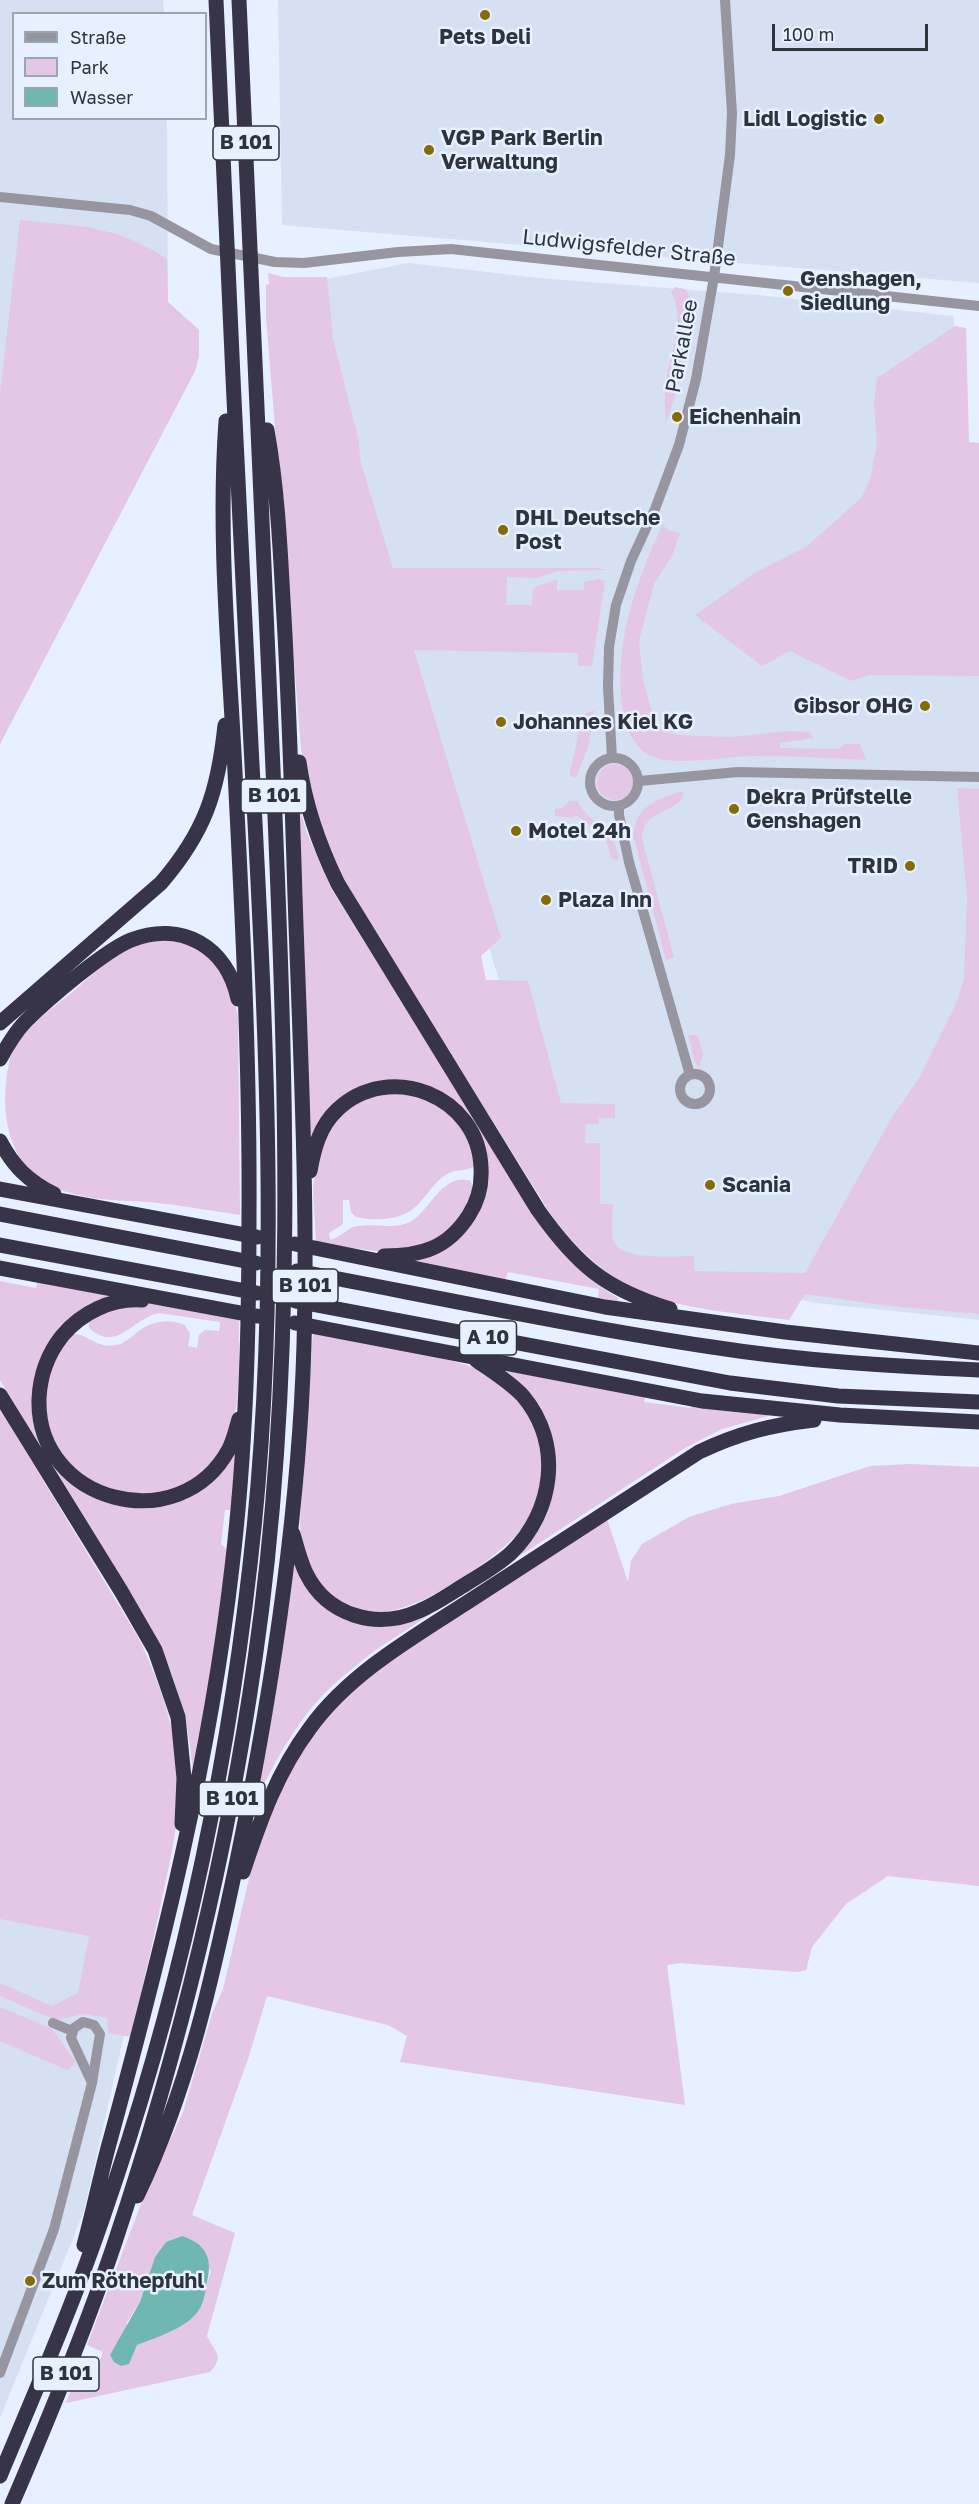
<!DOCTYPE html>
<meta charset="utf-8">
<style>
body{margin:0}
#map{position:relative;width:979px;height:2504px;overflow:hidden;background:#e6f0fe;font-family:"Golos Text",sans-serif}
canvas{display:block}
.legend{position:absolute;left:12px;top:12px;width:195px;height:108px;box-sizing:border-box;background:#e6f0fe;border:2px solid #9ca5b0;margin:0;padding:8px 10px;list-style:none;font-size:18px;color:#2e343c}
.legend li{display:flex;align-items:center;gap:12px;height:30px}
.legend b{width:30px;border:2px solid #9ca5b0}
.scale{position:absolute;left:772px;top:24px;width:156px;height:27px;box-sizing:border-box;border:3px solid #2e343c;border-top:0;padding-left:8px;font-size:18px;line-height:21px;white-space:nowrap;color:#2e343c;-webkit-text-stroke:4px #e6f0fe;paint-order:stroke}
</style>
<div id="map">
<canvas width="979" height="2504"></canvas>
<ul class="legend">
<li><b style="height:8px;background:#9695a0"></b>Straße</li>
<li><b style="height:16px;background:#e4c6e6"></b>Park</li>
<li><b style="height:16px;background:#70b7b2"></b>Wasser</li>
</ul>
<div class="scale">100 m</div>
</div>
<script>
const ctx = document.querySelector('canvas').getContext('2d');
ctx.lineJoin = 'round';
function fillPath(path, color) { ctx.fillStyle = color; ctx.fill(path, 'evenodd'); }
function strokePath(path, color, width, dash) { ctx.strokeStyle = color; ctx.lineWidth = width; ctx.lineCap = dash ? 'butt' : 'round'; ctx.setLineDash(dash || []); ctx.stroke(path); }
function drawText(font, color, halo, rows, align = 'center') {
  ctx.font = font + ' "Golos Text",sans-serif'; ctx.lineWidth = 5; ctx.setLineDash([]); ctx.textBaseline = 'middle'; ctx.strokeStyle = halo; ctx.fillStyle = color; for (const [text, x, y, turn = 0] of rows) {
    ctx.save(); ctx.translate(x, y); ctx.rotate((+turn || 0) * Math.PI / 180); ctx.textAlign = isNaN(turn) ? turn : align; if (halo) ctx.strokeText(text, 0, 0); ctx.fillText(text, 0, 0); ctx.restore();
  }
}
fillPath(new Path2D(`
 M0,0H163L164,13L14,14V118L167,119L168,302L199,330V356L195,371L0,744Z
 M278,0H979V283L282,225Z
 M409,263L539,278L757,295L954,316L953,348L979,669V1320L816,1303L609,1264L573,1217L428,752L305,283Z
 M0,1878L152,1912L84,2211L0,2418Z`), '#d5e1f2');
fillPath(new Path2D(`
 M20,220C78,226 116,225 167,259L168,302L199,330V356L195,371L0,744V394Z
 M268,273L283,277H327L333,338L358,437L361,463L393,568H597L607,570L557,571L538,578L507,577L506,605H532L533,588L557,579V590H584V582L599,579L605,581L592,666H578V653L414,650L501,938L481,956L486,980L528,981L561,1103L615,1104V1118H599L598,1124H586L585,1143H600V1204H613C613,1215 610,1231 614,1242C622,1261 675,1256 694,1256V1271L805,1273L892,1117L920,1077L957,1001L964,979L967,898L957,788L979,789V1314L890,1306L805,1294L789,1320C681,1306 619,1308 550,1213L347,888L323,839L302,760L266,317V285L269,284Z
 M675,287L685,289C706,311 674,398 666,423C665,409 664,395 666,380C671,353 686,319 671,292Z
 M955,326L966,328L969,442L979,443V676L869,675L851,681L790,651L762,666L695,615L753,574L807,546L860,499L870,480L877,443L874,404L877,378Z
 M663,524L667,530L680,533L673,554L654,584L639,641L643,681L655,723L663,730L678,735L732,737L786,731L810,732L814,738L780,743V748L838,749L845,744H860L867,760C829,758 791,756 753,756C725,756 672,768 649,755C611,734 619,653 628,618C636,585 649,554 663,524Z
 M594,710L589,744L576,778L570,776V773C574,752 579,738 580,716Z
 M597 782a18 18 0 1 1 36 0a18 18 0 1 1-36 0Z
 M683,791C683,815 643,806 642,839L674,957L666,960L633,835C636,806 658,798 683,791Z
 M296,797L307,833L331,888L536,1218C558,1251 584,1278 618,1298V1301L598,1298L599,1289L508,1272L505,1281L410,1263L478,1209L474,1125L392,1081L313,1134H309Z
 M569,801H577C591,826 618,829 618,860L612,859L604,834C592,830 588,821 576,816L574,818L555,816V809L562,808Z
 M161,939L186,942L211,958L230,984L238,1017L240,1215C213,1211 185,1206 158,1203C119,1199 73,1203 39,1178C0,1150 0,1089 13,1048C30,1024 54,1007 76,989C94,974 115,950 138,943C145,940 154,940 161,939Z
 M688,1035H698L703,1055L699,1067L695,1062Z
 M383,1091L432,1098L467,1132L475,1165C468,1172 457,1169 449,1173C437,1179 430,1191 422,1200C407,1220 379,1222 356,1217L351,1212L349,1200H343V1224L329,1233L330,1240C340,1238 348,1227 358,1226C378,1223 400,1232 417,1217C432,1204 446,1172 471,1181L473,1193L462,1218L429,1245L383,1252L316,1243L313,1188L320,1142L345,1107Z
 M39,1277L121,1294L105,1299L36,1374L60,1470L156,1505L232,1454H236L231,1510H225L221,1544L227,1550L212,1667L193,1776C190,1722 175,1675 151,1628L0,1380V1281L36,1288Z
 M148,1303L239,1319C238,1356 243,1402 228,1436C183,1537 32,1494 47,1391C48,1383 48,1371 51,1364C57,1353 65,1343 72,1334C88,1333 96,1349 116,1345C124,1344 130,1338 136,1333C151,1321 167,1318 185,1325L190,1334L188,1346L197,1348L199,1335L205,1330L219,1331L220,1322L159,1313C131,1319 118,1353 89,1328V1320L100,1312Z
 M313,1333C345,1339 376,1345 407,1351C439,1358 470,1362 498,1380C507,1386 528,1411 534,1421C537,1426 537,1436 539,1443C543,1467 544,1486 534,1509C519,1539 493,1557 466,1575C420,1605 358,1639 318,1580C307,1564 301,1544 300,1524Z
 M505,1371L646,1393L644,1402L691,1408L692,1400L779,1413L722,1429L685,1448L374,1651C356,1666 337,1680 321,1697C295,1725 277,1758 260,1792H258L292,1556L310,1590L384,1623L498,1567L554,1480L522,1385Z
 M0,1409L138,1637C157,1677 172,1717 178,1763C183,1810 170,1861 160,1908C151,1951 141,1994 131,2037L108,2033L107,2018L84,2014L55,2020L0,1996V1983L52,2006L78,1993L89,1936L0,1919Z
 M910,1464L979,1467V1886L888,1876L846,1904L812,1947L806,1970L798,1972L680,1963L667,1965L685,2105L400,2062L407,2036L388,2025L267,1996L249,2056L192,2215L235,2233L207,2336C215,2353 225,2356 210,2372L66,2403L76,2376L92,2381L103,2352L87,2345L143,2199L183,2112L212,2014L223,1989L258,1841L306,1739L368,1675L606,1516L628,1582L631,1561L642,1544L689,1517L731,1504L779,1496L870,1466ZM182,2236L211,2271L199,2310L182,2325L137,2345L126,2324L140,2302L155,2257L166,2242Z
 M0,2007L52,2029L75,2061L73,2066L67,2070L0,2041Z`), '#e4c6e6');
fillPath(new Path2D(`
 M182,2236C209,2245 213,2261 206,2287C205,2294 203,2304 199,2310C187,2328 157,2337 137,2345L129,2364L121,2366L114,2362L110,2355L140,2302L155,2257L166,2242Z`), '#70b7b2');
strokePath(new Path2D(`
 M0,197L130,210L151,216L211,249L275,262L304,263L398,252L451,249L979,306
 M590 782a24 24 0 1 1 48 0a24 24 0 1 1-48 0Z
 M612,758L608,687L609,647L616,605L631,561L655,509L679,445L696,379L714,277L730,155L732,113L725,0
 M639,781L738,772L979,777
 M619,806V815L629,862L690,1075
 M680 1089a15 15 0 1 1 30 0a15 15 0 1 1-30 0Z
 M53,2023L72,2031
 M0,2373L54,2229L92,2083L100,2034L94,2025L83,2022L74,2028L71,2038L92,2083`), '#9695a0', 10);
strokePath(new Path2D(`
 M299,762C305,805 319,845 338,884L538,1210C577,1265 605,1289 670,1309
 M0,1023L161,883C205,832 218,792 225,725
 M0,1059C7,1046 15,1032 26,1021C47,1000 104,951 131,940C182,920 227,947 238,999
 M0,1141C13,1166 28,1181 54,1194
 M310,1171C314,1148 320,1126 337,1110C389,1060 479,1096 481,1168C482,1184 478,1201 469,1215C448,1248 422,1256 384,1256
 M0,1189L257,1237
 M0,1214L256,1263
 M295,1244L605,1307L785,1332L979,1353
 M0,1245L257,1293
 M0,1268L257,1316
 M297,1271C435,1297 573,1326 712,1347C801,1361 890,1366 979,1370
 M142,1300C111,1298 81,1313 62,1336C47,1355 40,1375 39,1399C36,1503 180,1540 229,1449C234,1439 236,1429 239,1419
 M295,1301L730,1383L838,1396L979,1402
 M295,1323L702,1401L840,1415L979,1422
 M0,1395L121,1591L155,1650L178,1717L184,1778L182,1824
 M293,1534C297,1547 300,1561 306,1573C327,1616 377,1630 419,1611C436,1604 451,1593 466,1584C482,1574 498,1565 511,1553C554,1511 563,1444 523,1396C510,1382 492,1371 476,1360
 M243,1872C260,1821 277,1772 310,1728C351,1671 419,1634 477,1596C551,1548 625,1500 699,1452C739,1433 771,1425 814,1420
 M137,2196C188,2090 213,1976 237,1861C272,1692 299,1518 304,1345C308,1195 300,1046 295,896C292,797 289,698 283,600C280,543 277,486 267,430
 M84,2245C94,2209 101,2172 111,2137C162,1949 210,1760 232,1567C246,1450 249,1333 249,1216C250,1062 242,907 234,753C228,643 218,531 226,421
 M0,2476C36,2390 73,2305 103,2217C176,2008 225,1786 250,1565C282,1292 265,1018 251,745C238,497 227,248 216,0
 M12,2504C49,2418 85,2331 115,2242C178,2053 227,1856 255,1659C297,1371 286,1081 274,792C263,528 251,264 239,0`), '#373448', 15);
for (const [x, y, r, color] of [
 [485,15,6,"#866a06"],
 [879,119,6,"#866a06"],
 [429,150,6,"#866a06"],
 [788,291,6,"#866a06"],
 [677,417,6,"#866a06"],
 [503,530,6,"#866a06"],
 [925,706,6,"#866a06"],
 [501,722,6,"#866a06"],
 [734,809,6,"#866a06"],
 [516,831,6,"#866a06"],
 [910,866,6,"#866a06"],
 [546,900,6,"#866a06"],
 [710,1185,6,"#866a06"],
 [30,2281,6,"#866a06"]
]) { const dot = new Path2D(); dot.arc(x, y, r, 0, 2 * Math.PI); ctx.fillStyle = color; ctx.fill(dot); strokePath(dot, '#e6f0fe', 2); }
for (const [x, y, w] of [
 [246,143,66],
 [274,796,66],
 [305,1286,66],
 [488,1338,57],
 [232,1799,66],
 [66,2374,66]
]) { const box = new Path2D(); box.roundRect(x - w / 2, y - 17, w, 34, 4.5); ctx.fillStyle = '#e6f0fe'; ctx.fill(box); strokePath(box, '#2e343c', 1.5); }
drawText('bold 20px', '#2e343c', null, [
 ["B 101",246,143],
 ["B 101",274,796],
 ["B 101",305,1286],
 ["A 10",488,1338],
 ["B 101",232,1799],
 ["B 101",66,2374]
]);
drawText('bold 21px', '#2e343c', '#e6f0fe', [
 ["Pets Deli",485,37,"center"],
 ["Lidl Logistic",867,119,"right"],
 ["VGP Park Berlin",441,138],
 ["Verwaltung",441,162],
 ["Genshagen,",800,279],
 ["Siedlung",800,303],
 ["Eichenhain",689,417],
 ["DHL Deutsche",515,518],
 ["Post",515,542],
 ["Gibsor OHG",913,706,"right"],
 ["Johannes Kiel KG",513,722],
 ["Dekra Prüfstelle",746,797],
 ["Genshagen",746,821],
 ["Motel 24h",528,831],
 ["TRID",898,866,"right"],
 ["Plaza Inn",558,900],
 ["Scania",722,1185],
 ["Zum Röthepfuhl",42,2281]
], 'left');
drawText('21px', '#2e343c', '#e6f0fe', [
 ["Ludwigsfelder Straße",629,248,6],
 ["Parkallee",682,346,-79]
]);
</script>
